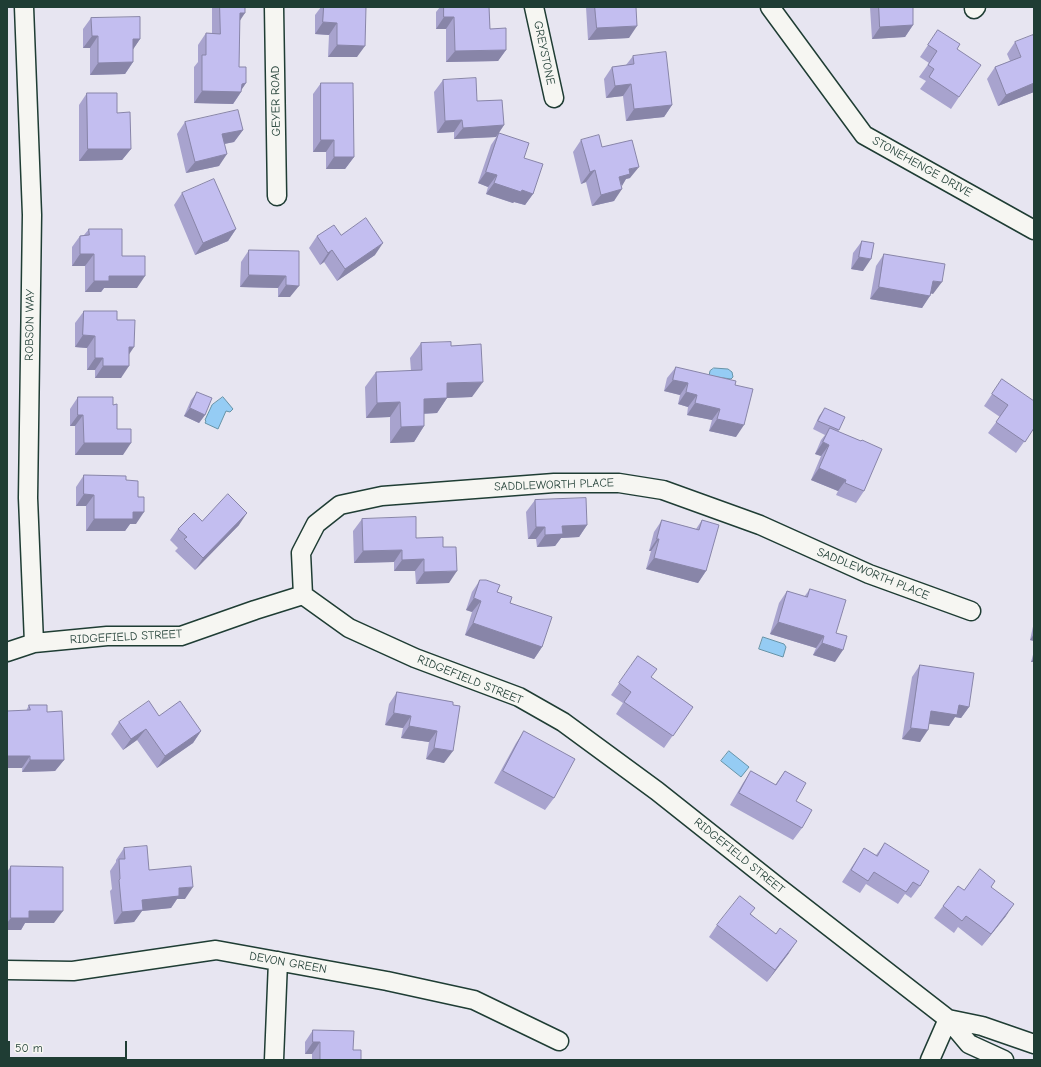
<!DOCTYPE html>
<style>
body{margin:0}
#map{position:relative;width:1041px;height:1067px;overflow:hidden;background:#e7e5f1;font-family:"Comic Neue",sans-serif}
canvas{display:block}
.frame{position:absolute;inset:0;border:8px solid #1f3d34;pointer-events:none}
.scale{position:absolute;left:8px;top:1041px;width:119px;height:18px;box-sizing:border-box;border:2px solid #1f3d34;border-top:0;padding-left:5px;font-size:12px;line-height:14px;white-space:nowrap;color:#1f3d34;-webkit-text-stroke:3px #f6f6f2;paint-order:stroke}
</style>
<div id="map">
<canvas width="1041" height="1067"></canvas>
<div class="frame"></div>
<div class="scale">50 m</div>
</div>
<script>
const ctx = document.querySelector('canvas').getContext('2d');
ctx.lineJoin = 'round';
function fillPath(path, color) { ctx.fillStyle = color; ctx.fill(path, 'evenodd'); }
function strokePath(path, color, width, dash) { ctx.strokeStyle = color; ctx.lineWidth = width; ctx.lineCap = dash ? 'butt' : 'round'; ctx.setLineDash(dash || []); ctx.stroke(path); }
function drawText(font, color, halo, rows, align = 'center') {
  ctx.font = font + ' "Comic Neue",sans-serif'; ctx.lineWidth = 3.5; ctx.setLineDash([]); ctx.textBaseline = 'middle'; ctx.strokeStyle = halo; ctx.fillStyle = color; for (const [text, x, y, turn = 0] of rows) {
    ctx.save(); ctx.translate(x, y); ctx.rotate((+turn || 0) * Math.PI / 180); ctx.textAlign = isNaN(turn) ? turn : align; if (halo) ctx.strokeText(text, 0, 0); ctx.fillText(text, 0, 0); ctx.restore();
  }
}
const water = new Path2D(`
 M714,368L728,369L732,372L733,377L731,379L709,376L710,371Z
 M223,397L233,409L230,412L226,411L218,429L205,423L206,421L205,420L212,405Z
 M763,637L784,644L786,647L783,657L759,649Z
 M729,751L749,767L741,777L721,761Z`);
fillPath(water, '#95ccf4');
strokePath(water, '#6693a7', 1);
const minor = new Path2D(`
 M24,7L32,215L28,498L34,643
 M274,7L277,196
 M534,7L554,98
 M770,7L864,135L1034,230
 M974,9L976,7
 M303,595L349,628L415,658L519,697L563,722L657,791L778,887L948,1019L969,1044L1004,1060
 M303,595L301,553L316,524L340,505L382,496L554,483H619L663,490L760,525L869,574L971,611
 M7,652L34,643L107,636H181L255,610L303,595
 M7,970L73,971L216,950L387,981L474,1000L559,1041
 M948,1019L982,1026L1034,1044
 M274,1060L278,961
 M930,1060L948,1019`);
strokePath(minor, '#1f3d34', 21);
strokePath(minor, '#f6f6f2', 18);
fillPath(new Path2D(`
 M212,7H245L240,20L239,67L246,83L241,90V92L233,104L194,103V67L198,62V45L206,33H212Z
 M321,7H366L357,57H328L329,35L315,34V15Z
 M440,7H489L490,29L506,50L498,61L446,62V29H436V12Z
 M586,7H636L629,38L588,40Z
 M870,7H913V25L905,37L872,39Z
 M91,18L140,39L133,49V62L125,74L90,75V48H83V29Z
 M938,30L957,49L959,97L951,109L920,89L926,81L919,77L929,63L920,57Z
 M1015,42L1034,92L998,106L987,79L995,67L1010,61L1007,54Z
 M633,56L672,105L664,117L626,121L623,96L606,98L604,79L612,67L626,65Z
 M443,80L477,101L504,125L496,137L454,139V132L437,133L434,92Z
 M321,83L354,157L345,169H326V152H313V94Z
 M87,93L117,113L131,149L122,160L79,161V105Z
 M185,122L243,130L234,142L224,144L219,166L186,173L177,134Z
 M499,133L524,158L533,194L525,205L514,202L513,203L486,194L488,187L478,183L491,145Z
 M581,140L602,147L630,178L626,179L621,186L614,201L592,206L586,182L581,184L573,152Z
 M182,193L236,229L228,241L195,255L174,205Z
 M89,229L122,256L137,288H104L101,292H85V266H72V247L80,236L84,235Z
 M341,235L375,255L337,281L324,262L320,265L309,248L317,236Z
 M862,241L863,271L851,269L853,253Z
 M249,250L299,251L290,297H278V288L240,287L241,262Z
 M884,254L933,294L931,293L922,308L870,299L876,266Z
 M84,311L117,320L129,355L121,378H95V370H87V348L75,347V323Z
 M421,343L451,346L472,397L447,398L437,413L424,414V426L414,442L390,443V417L366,418L365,387L376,372L411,371L410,358Z
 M676,367L735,385L736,437L709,431L712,420L687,415L688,407L678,404L680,395L664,391L667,378Z
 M1002,379L1034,428L1016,453L988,433L1000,417L984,406Z
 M197,392L205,415L199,423L184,416L191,400Z
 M78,397L113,405L117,429L123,455H75V426H70V409Z
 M825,408L839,430L838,432L861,441L862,440L864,491L856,503L836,495L838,491L811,480L821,456L815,454L821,440L825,435L813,429L819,416Z
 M84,475L126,480L136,524H130L125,531H86V506H76V487Z
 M535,500L587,525L579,537L561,538L555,546L537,547L536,539H528L526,512Z
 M362,519L443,547L449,583L416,584L415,571H394V562L354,563L353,531Z
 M662,520L696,529L702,520L706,571L698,583L646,569L651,551H649L654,532Z
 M202,521L239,525L195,570L175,551L178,548L170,540L178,529Z
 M480,580L497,592L510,603L542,647L534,659L465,635L472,612L466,610L472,592Z
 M810,589L836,633L835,662L813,655L816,648L770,634L779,603L787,591L804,597Z
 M1034,622V641L1030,640Z
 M1034,651V662H1031Z
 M638,656L651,677L693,707L664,748L616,714L623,703L611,695Z
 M920,665L969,707L961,718L955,717L949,726L929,724L920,742L902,739L912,677Z
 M397,692L453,702L444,763L426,759L429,742L401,738L403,728L385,725L389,704Z
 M29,705L47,712L64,760L55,771L22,772L26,711Z
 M159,716L201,731L193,743L157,768L137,740L123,750L111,734L119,722Z
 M524,731L554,798L545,810L494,783L516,743Z
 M751,771L775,785L785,771L796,801L802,828L793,840L730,805L743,783Z
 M885,843L920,886L911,898L905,894L898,904L866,884L860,893L842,882L864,848L876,855Z
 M124,848L149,870L185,899H177L171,908L142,911L134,922L114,924L110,891L112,889L110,871L116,862V860Z
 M11,866L54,923H25L21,930H7V872Z
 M995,881L991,887L1006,916L982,946L958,927L954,933L934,918L943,906L964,890Z
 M751,914L789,953L767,982L709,937L717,925Z
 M313,1030L353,1050L361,1060H312V1054H305V1042Z`), '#a8a3ce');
fillPath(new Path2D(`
 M240,13H245L237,25Z
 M444,17H454L446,29H436Z
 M323,22L337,23L329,35L315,34Z
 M913,25L905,37L872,39L880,27Z
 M637,26L629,38L588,40L597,28Z
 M92,36H98L90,48H83Z
 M133,39H140L132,51Z
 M337,45L365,46L357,57H328Z
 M506,50L498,61L446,62L455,51Z
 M133,62L125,74L90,75L98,63Z
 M246,83L240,92H241L233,104L194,103L202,91L242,84Z
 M1034,83V92L998,106L1006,95Z
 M631,84L623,96L606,98L615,86Z
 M672,105L664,117L626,121L634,109Z
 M462,120L454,132L437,133L445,121Z
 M504,125L496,137L454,139L463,128Z
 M243,130L234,142L214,146L222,134Z
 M321,140H334L326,152H313Z
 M88,149H131L122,160L79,161Z
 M227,154L219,166L186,173L195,162Z
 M334,157H354L345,169H326Z
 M639,167L630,178L626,179L622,186L619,177L629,169Z
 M595,170L586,182L581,184L590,172Z
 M486,172L497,175L488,187L478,183Z
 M494,183L522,190L533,194L525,205L514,202L513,203L486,194Z
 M622,189L614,201L592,206L601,195Z
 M236,229L228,241L195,255L203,243Z
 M383,243L375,255L337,281L345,269Z
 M332,250L324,262L320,265L328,253Z
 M80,254H94L85,266H72Z
 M859,257L871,259L863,271L851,269Z
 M249,275L286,276L278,288L240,287Z
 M109,276H145L137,288H104L101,292H85L94,281Z
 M933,281L942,282L933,294L925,292Z
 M286,285L299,286L290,297H278Z
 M879,287L930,296L922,308L870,299Z
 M83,335L95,336L87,348L75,347Z
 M129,347H134L126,359Z
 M95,358H103L95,370H87Z
 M103,366H129L121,378H95Z
 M673,380L688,383L680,395L664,391Z
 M483,382L472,397L447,398L437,413L413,414L424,399L447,383Z
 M686,392L697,395L688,407L678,404Z
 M400,402L390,417L366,418L377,403Z
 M695,403L720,409L712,420L687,415Z
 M190,408L205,415L199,423L184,416Z
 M78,415H83L75,426H70Z
 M717,419L744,425L736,437L709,431Z
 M424,426L414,442L390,443L401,427Z
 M823,442L829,445L821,456L815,454Z
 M84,443H131L123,455H75Z
 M819,468L846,480L838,491L811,480Z
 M84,494L94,495L86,506H76Z
 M133,512H144L136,524H130L125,531H86L94,519Z
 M247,513L239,525L195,570L203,558Z
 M587,525L579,537L561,538L555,546L537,547L545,535L562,526Z
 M536,527H545L536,539H528Z
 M657,539H659L651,551H649Z
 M402,550L394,562L354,563L363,551Z
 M654,558L706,571L698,583L646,569Z
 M424,559L415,571H394L402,560Z
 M457,571L449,583L416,584L424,572Z
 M474,598L481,601L472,612L466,610Z
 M778,622L824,636L816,648L770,634Z
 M473,623L542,647L534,659L465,635Z
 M1034,634V641L1030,640Z
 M822,643L843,650L835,662L813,655Z
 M1034,658V662H1031Z
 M959,705L969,707L961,718L955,717L949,726L923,723L931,711Z
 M394,713L411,716L403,728L385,725Z
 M409,726L437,731L429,742L401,738Z
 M911,728L928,730L920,742L902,739Z
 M146,729L137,740L123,750L131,739Z
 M201,731L193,743L157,768L165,756Z
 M434,748L453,751L444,763L426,759Z
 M7,756H30L22,768H7Z
 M30,760H64L55,771L22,772Z
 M193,887L185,899H177L171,908L142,911L134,922L114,924L122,912L142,900L179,888Z
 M1014,904L1006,916L982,946L991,934Z
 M29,911H63L54,923H25L21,930H7V923L11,918Z
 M797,941L789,953L767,982L775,970Z
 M313,1042H320L312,1054H305Z`), '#8885a8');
const building = new Path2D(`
 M220,7H245V13H240L239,67H246V83L242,84L241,92L202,91V55H206V33L220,34Z
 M324,7H366L365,46L337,45V23L323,22Z
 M444,7H489L490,29L506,28V50L455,51L454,17H444Z
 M595,7H636L637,26L597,28Z
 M879,7H913V25L880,27Z
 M140,17V39H133V62L98,63V36H92L91,18Z
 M938,30L960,44L957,49L981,65L959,97L929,77L934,69L928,65L937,51L928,45Z
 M1033,35L1034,38V83L1006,95L995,67L1021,57L1015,42Z
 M666,52L672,105L634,109L631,84L615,86L612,67L634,64L633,56Z
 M476,78L477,101L502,100L504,125L463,128L462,120L445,121L443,80Z
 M321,83H353L354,157H334V140H321Z
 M87,93H117V113L130,112L131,149H88Z
 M238,110L243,130L222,134L227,154L195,162L185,122Z
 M499,133L529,143L524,158L543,164L533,194L522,190L521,192L494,183L497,175L486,172Z
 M599,135L602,147L632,140L639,167L629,169L630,174L619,177L622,189L601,195L595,170L590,172L581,140Z
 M214,179L236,229L203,243L182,193Z
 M366,218L383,243L345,269L332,250L328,253L317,236L334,225L341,235Z
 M89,229H122V256H145V276H109V281H94V254H80V236L89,235Z
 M862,241L874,243L871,259L859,257Z
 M249,250L299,251V286L286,285V276L249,275Z
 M884,254L945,264L942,282L933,281L930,296L879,287Z
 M84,311H117V320H135L134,347H129V366H103V358H95V336L83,335Z
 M451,342V346L481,344L483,382L447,383V398L424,399V426L401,427L400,402L377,403L376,372L422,370L421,343Z
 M676,367L736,381L735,385L753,389L744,425L717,419L720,409L695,403L697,395L686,392L688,383L673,380Z
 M1002,379L1034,401V428L1025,442L996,422L1008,405L992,394Z
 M197,392L212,398L205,415L190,408Z
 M78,397H113V405L117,404V429H131V443H84L83,415H78Z
 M825,408L845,417L839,430L818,421Z
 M830,428L861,441L862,440L882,449L864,491L845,483L846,480L819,468L829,445L823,442Z
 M84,475L126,476V480L138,481V497H144V512H133V519H94V495L84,494Z
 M228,494L247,513L203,558L184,539L187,537L178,529L194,513L202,521Z
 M586,498L587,525L562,526L563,534L545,535V527H536L535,500Z
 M416,517V538L443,537V547H456L457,571L424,572V559L402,560V550L363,551L362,519Z
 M662,520L699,530L702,520L719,525L706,571L654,558L659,539H657Z
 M480,580H486L500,585L497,592L512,597L510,603L552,617L542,647L473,623L481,601L474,598Z
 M810,589L846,600L836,633L847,636L843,650L822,643L824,636L778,622L787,591L807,597Z
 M638,656L657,669L651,677L693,707L673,736L624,702L631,692L619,683Z
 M920,665L974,673L969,707L959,705L957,715L931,711L928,730L911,728Z
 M397,692L453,702V705L460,706L453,751L434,748L437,731L409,726L411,716L394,713Z
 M149,701L159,716L180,701L201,731L165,756L146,729L131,739L119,722Z
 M29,705H47V712L62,711L64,760H30V756H7V711L30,710Z
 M524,731L575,759L554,798L503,771Z
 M751,771L776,785L785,771L806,783L796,801L812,810L802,828L739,793Z
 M885,843L929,871L920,886L913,882L906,892L874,872L868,881L851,870L864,848L877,856Z
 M147,846L149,870L191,866L193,887L179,888V896L142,900L143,910L122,912L119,880L120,879L119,859H125L124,848Z
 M11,866L63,867V911H29V918H11Z
 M980,869L995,881L991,887L1014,904L991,934L966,916L962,921L943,906L958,886L964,890Z
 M740,896L755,908L750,914L776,934L780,928L797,941L775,970L717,925Z
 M313,1030L354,1031L353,1050H361V1060H320V1042H313Z`);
fillPath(building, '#c3bef0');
strokePath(building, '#8885a8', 1);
drawText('12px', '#1f3d34', '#f6f6f2', [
 ["GREYSTONE",544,53,78],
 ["GEYER ROAD",276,101,-91],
 ["STONEHENGE DRIVE",922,167,29],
 ["ROBSON WAY",30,325,-89],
 ["SADDLEWORTH PLACE",554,485,-2],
 ["SADDLEWORTH PLACE",873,574,22],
 ["RIDGEFIELD STREET",126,637,-3],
 ["RIDGEFIELD STREET",470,680,22],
 ["RIDGEFIELD STREET",739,856,39],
 ["DEVON GREEN",288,963,10]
]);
</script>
